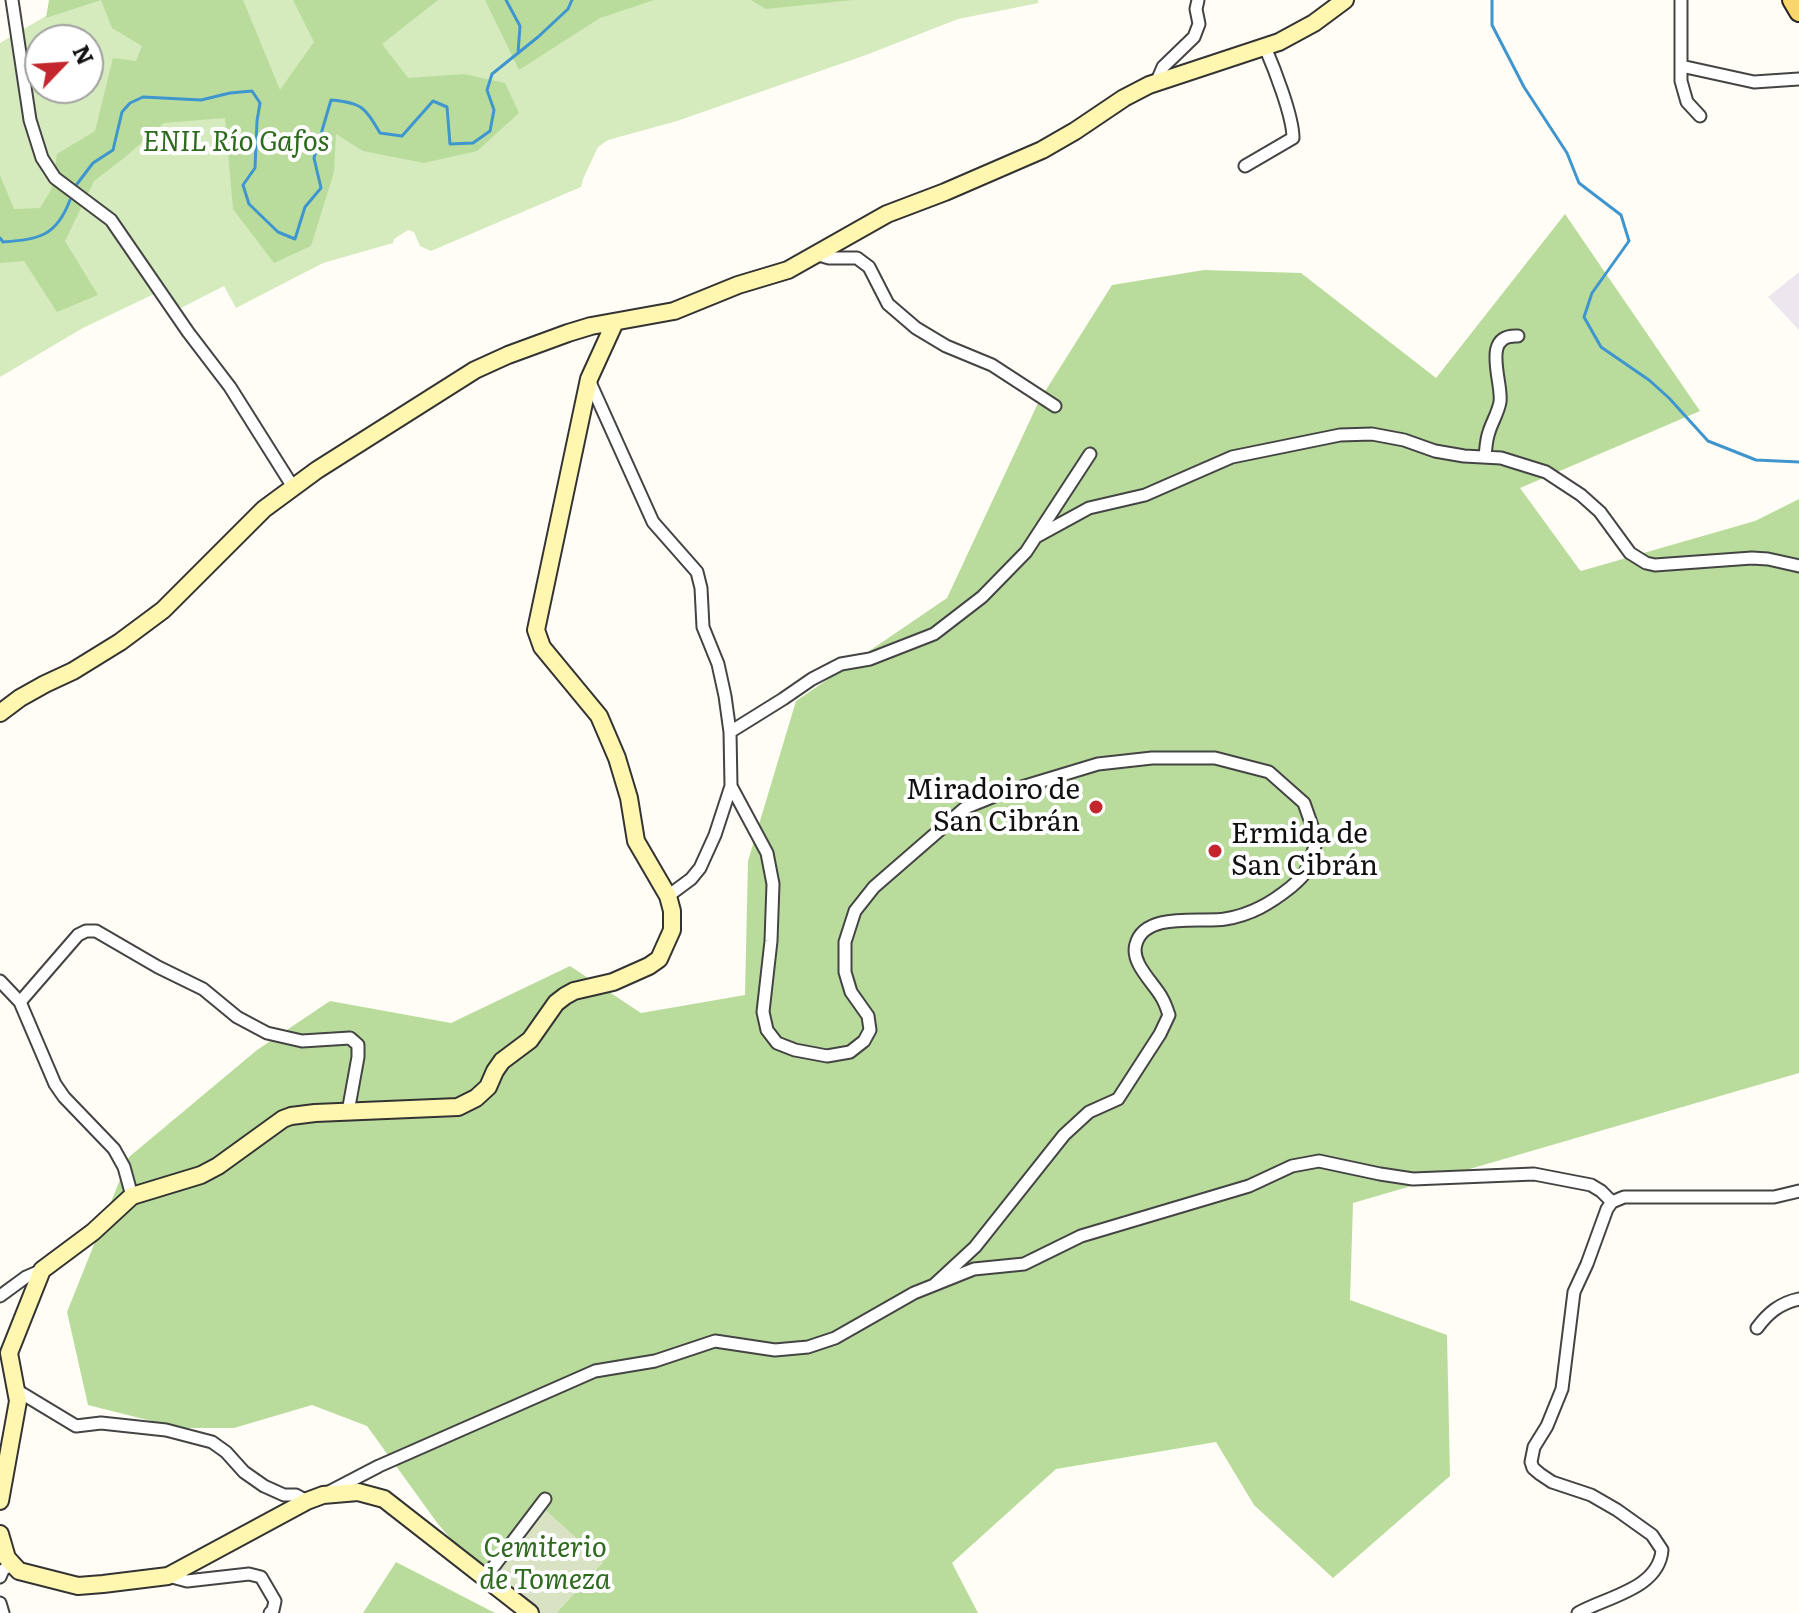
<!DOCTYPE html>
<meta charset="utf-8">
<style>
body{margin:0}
#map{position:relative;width:1799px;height:1613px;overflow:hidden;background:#fffdf5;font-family:Literata,serif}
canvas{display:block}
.north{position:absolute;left:24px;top:24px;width:80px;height:80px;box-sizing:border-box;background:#fff;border:2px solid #a0a0a0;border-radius:50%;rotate:65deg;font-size:22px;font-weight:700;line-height:32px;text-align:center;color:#111}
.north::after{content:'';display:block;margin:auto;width:28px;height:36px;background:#c4262e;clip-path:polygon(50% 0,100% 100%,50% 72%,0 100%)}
</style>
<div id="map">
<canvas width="1799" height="1613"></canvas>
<div class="north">N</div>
</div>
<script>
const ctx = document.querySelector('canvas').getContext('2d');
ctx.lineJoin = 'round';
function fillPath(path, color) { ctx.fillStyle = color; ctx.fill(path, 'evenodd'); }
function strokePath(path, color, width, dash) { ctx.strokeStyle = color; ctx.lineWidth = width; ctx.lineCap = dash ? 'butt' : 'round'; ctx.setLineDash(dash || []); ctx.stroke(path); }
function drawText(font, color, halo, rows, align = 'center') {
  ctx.font = font + ' Literata,serif'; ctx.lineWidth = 8; ctx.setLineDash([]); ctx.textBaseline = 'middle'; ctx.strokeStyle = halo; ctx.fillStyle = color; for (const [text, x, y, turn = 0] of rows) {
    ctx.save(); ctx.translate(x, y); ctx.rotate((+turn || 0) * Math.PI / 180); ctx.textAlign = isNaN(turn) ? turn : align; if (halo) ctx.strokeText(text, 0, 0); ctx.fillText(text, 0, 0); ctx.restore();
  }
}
fillPath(new Path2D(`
 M1799,272V330L1768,297Z`), '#eee6ef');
fillPath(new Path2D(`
 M73,0H1038L1039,3L958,19L866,55L677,121L608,140L598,147L583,179L581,187L431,251L420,246L414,232L408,230L394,239L393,243L323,263L236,308L224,286L177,310L162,294H154L83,328L0,377V43ZM40,40H88V88H40Z`), '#d5ebbd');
fillPath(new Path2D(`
 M49,0H243L280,90L314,42L293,0H438L382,44L408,78L464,74L505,83L519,113L477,151L424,163L363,151L336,134L334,172L311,246L274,263L233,209L225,118L164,123L124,158L94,181L65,241L98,295L57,312L24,261L0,263V175L14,209L40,208L51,190L57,154L95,131L113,58L136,61L142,46L112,28L101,0L46,18Z
 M485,0H654L600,18L519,70Z
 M751,0H853L766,9Z
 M1565,214L1700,411L1520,488L1579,569L1581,571L1755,521L1799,499V1073L1353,1203L1350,1300L1447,1335L1450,1476L1333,1578L1254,1505L1216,1442L1056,1469L952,1563L978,1613H556L603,1562L485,1578L438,1524L367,1426L312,1405L234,1428H179L88,1405L67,1312L129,1157L257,1050L330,1001L451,1023L570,966L641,1013L745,995L748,861L796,701L947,598L1039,401L1112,285L1204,270L1301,273L1436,378Z
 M396,1562L495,1613H363Z`), '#b9dc9c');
fillPath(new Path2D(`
 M540,1505L603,1562L556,1613H537L488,1573Z`), '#d9e3c4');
strokePath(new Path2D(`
 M506,0L520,26L518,53
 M1492,0V25L1524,87L1567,153L1579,183L1621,215L1629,241L1592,293L1584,317L1601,347L1649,380L1669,398L1708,441L1756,460L1799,462
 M77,184L93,163L113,150L122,112L130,103L143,97L201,100L230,93L252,91L260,103L257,121L255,168L243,185L249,204L278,232L295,239L305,207L321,188L314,158L331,100C362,103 364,106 380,133L402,136L433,101L447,107L450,144L473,143L490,131L494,110L487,90L492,74L538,37L568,9L572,0
 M0,238L3,242C39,239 56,237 70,200`), '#3f96cf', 3);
const street = new Path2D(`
 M12,0L30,120L42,158L55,178L111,220L188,332L230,387L293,487
 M1681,0V81L1687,102L1700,116
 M1681,66L1754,82L1799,79
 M1157,81L1163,67L1194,37L1199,24L1196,9L1198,0
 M1245,166L1293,138C1293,116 1274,68 1265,47
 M815,254L829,258H857L869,267L888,304L916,328L946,346L992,365L1055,406
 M589,380L653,522L697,572L701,588L703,627L718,664L725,696L730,732L731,786L715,835L700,868L691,879L668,896
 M1485,457C1486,448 1486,440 1489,432C1492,422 1498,413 1500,402C1503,382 1480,334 1518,336
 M1036,537L1089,508L1145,495L1232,457L1340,435L1372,434L1404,440L1435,451L1464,456L1501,458L1546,472L1581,495L1600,512L1630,553L1646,563L1655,565L1752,558L1768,559L1799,566
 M730,732L783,699L812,679L841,664L870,659L934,634L982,597L1026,552L1090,454
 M731,786L767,853L773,884L771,941L763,1012L767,1030L777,1043L795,1050L827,1056L850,1052L864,1041L870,1030L868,1016L851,992L845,972V942L855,911L874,887L965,808L1002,793L1098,764L1152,758H1215L1269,772L1304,803L1317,840C1313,851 1310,864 1304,874C1301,879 1295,883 1291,887C1271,903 1251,915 1225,919C1202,923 1145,911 1136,944C1130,963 1154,983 1162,998C1165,1003 1167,1009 1169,1015L1160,1034L1118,1099L1089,1112L1064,1135L975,1247L935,1284
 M0,981L20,1002L55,1084L64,1097L114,1149L124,1167L132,1196
 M20,1002L78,935L86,931H96L158,967L203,989L237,1017L267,1033L302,1041L350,1038L358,1045V1057L348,1112
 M0,1296L26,1277L42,1270
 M1757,1328C1768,1313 1780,1303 1799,1299
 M18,1391L76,1426L101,1423L166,1430L212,1442L226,1452L244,1472L264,1486L284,1495H296L307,1501
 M331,1491L379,1466L595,1371L655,1361L715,1341L775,1350L808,1347L835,1338L914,1293L974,1269L1024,1264L1081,1236L1249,1186L1292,1166L1319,1161L1380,1174L1413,1179L1534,1174L1591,1185L1601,1191L1612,1202
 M168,1576L187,1581L249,1574L261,1577L275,1601L273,1610L270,1613
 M0,1577L3,1570L12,1564
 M485,1578L545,1499
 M0,1603L3,1613
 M1578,1613C1606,1597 1659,1589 1662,1550L1652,1535L1617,1510L1591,1495L1552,1482L1540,1474L1533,1468L1531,1462L1534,1447L1547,1426L1562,1389L1574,1292L1587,1264L1607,1209L1612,1202L1624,1197H1774L1799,1191`);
const secondary = new Path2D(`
 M0,713L20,698L45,684L73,671L120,642L163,610L264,509L317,470L475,370L508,355L568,333L591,326L674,311L738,285L788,270L887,214L945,192L1042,150L1075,131L1124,98L1149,85L1279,42L1314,23L1345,0
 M0,1501L18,1401L9,1353L42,1270L93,1232L132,1196L201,1175L218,1166L283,1119L291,1116L315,1113L458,1107L476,1098L488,1087L495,1071L502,1061L530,1040L556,1003L565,996L574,991L613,982L649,966L659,959L672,930V911L668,896L636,841L629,798L617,758L599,716L542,647L536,630L589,379L615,322
 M0,1534L7,1558L19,1571L78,1586L103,1584L168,1576L307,1501L323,1495L358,1492L384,1499L530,1613`);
const primary = new Path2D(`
 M1792,0L1799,12`);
strokePath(street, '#444', 15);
strokePath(secondary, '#333', 20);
strokePath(primary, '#222', 22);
strokePath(street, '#fff', 11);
strokePath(secondary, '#fff6b0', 16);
strokePath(primary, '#f9d66b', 18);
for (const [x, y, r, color] of [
 [1096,807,8,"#c4262e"],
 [1215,851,8,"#c4262e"]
]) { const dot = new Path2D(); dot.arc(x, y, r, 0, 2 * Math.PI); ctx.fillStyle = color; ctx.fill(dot); strokePath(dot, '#fff', 3); }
drawText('italic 28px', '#2f6b1f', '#fff', [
 ["ENIL Río Gafos",236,143],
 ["Cemiterio",545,1549],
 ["de Tomeza",545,1581]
]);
drawText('28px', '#111', '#fff', [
 ["Miradoiro de",1080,791],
 ["San Cibrán",1080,823],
 ["Ermida de",1231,835,"left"],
 ["San Cibrán",1231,867,"left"]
], 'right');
</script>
